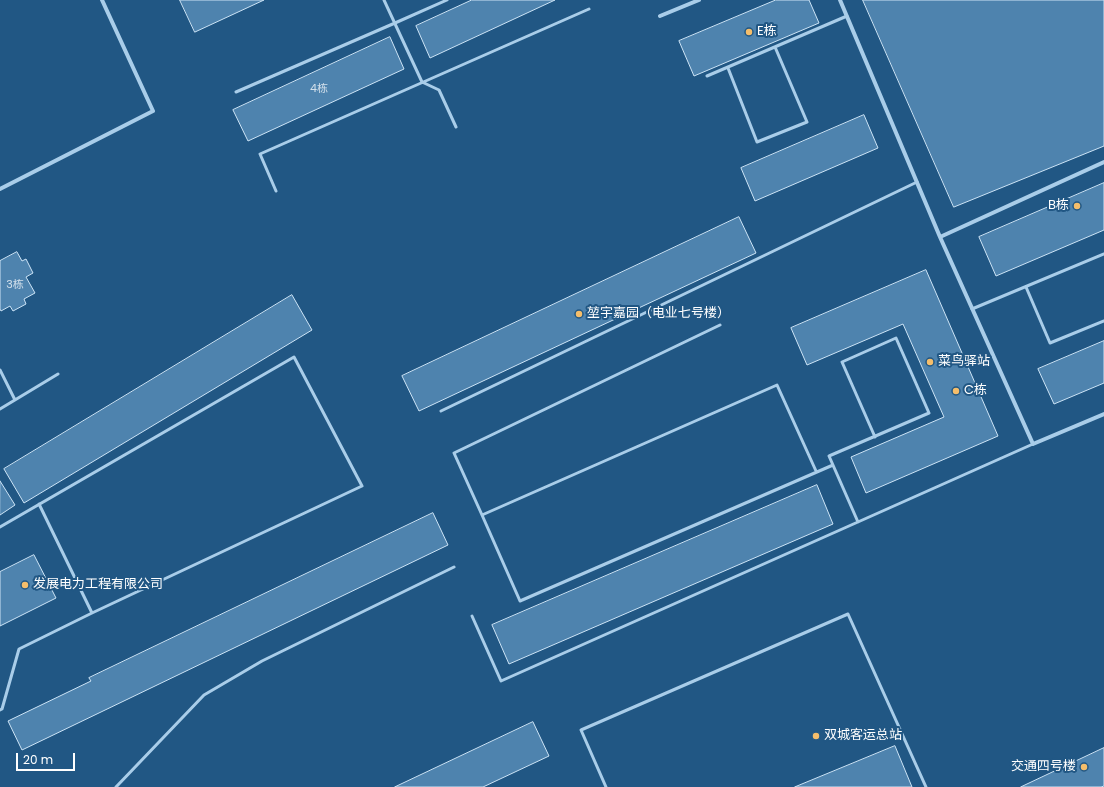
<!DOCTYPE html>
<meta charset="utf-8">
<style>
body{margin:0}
#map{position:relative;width:1104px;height:787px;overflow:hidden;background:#215784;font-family:Poppins,sans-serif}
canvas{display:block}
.scale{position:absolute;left:16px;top:753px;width:59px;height:18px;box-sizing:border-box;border:2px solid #fff;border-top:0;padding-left:5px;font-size:12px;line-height:14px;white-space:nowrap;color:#fff;-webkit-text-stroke:3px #215784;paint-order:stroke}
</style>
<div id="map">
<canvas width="1104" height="787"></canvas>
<div class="scale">20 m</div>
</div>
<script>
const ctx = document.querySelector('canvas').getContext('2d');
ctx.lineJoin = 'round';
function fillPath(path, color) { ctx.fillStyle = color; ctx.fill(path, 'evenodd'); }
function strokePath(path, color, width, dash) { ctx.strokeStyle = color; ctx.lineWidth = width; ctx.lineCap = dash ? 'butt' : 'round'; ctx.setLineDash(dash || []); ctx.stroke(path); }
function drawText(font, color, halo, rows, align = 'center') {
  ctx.font = font + ' Poppins,"Noto Sans SC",sans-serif'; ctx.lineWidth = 4; ctx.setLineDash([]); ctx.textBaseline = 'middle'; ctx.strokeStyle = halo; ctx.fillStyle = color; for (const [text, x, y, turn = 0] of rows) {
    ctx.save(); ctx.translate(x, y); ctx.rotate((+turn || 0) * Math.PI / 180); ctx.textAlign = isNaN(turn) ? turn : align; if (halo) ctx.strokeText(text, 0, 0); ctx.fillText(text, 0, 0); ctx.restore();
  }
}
const building = new Path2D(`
 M180,0H264L195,32Z
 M472,0H555L430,58L416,26Z
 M776,0H809L819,23L694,76L679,41Z
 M863,0H1104V146L954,207Z
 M390,37L404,69L248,141L233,110Z
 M864,115L878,148L755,201L741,168Z
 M1104,183V230L996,276L979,237Z
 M739,217L756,253L419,411L402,376Z
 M17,252L22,261L26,259L33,273L26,277L35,293L24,299L26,304L13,311L10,306L1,311L0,309V261Z
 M926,270L998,436L866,493L851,457L944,417L903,324L807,365L791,328Z
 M292,295L312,330L24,503L4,469Z
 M1104,341V383L1054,404L1038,369Z
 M0,481L15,505L0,515Z
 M817,485L833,524L509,664L492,625Z
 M433,513L448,545L22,750L8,721L91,681L89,678Z
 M34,555L56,598L0,626V572Z
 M533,722L549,756L483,787H395Z
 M895,746L912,787H795Z
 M1104,748V786L1101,787H1021Z`);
fillPath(building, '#4e83ae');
strokePath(building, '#cde4f6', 1);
strokePath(new Path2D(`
 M384,0L422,82L439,90L456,127
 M728,68L757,142L807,122L775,47
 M707,76L847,16
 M236,92L395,23L447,0
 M276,191L260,154L589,9
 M1026,287L1050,343L1104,321
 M972,309L1104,254
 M0,370L15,400
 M0,409L58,374
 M441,411L917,182
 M816,471L777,385L482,515L520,601L833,465
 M39,504L92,613
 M482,515L454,453L720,325
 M858,522L829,456L929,413L896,338L842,362L875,437
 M0,527L294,357L362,486L92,613L19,649L2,709L0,710
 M472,616L501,681L1033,444
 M116,787L204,695L262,661L454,567
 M606,787L581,730L848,614L926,787`), '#a9cde9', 3);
strokePath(new Path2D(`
 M840,0L940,237L1033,444L1104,414
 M660,16L699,0
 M0,189L153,111L102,0
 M940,237L1104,162`), '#a9cde9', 4);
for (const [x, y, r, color] of [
 [749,32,4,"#f5be6b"],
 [1077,206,4,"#f5be6b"],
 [579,314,4,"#f5be6b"],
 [930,362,4,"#f5be6b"],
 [956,391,4,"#f5be6b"],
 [25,585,4,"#f5be6b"],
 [816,736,4,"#f5be6b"],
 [1084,767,4,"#f5be6b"]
]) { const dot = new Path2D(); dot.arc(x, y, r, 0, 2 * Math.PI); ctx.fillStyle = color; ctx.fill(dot); strokePath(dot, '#215784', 1.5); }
drawText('11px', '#d3e0eb', null, [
 ["4栋",319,89],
 ["3栋",15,285]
]);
drawText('13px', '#fff', '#215784', [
 ["E栋",757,32],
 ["B栋",1069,206,"right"],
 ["堃宇嘉园（电业七号楼）",587,314],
 ["菜鸟驿站",938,362],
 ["C栋",964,391],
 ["发展电力工程有限公司",33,585],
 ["双城客运总站",824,736],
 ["交通四号楼",1076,767,"right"]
], 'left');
</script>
